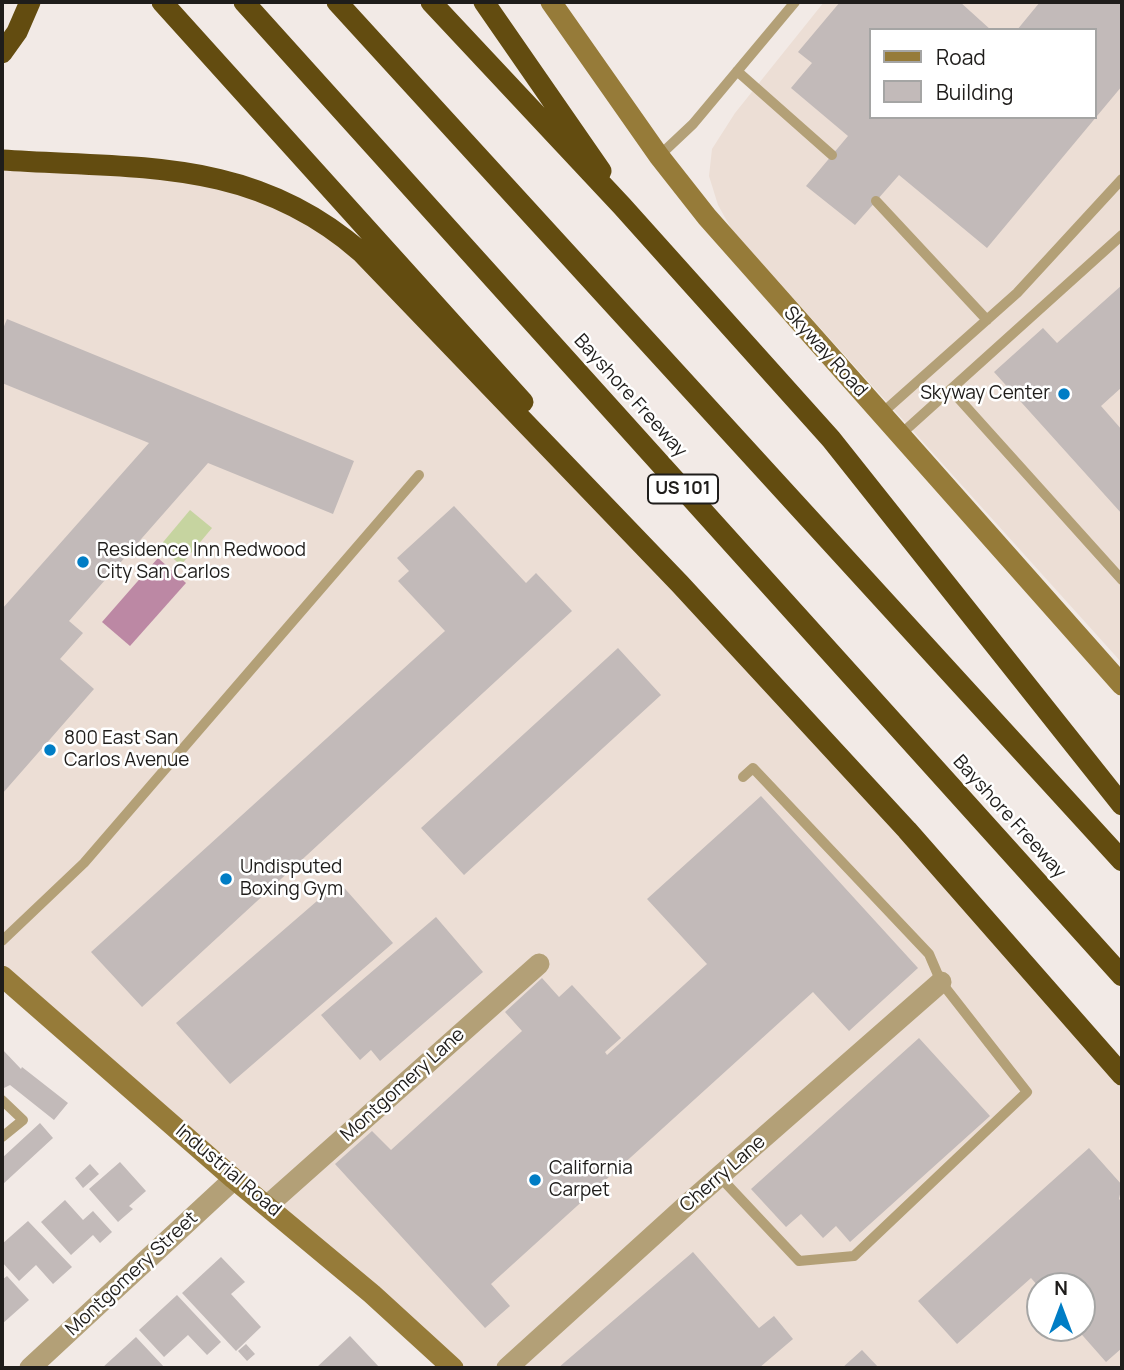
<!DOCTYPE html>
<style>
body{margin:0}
#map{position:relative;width:1124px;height:1370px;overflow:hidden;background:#f2eae6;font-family:Manrope,sans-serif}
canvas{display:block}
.frame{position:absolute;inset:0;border:4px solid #1f1d1b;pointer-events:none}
.legend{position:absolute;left:869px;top:28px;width:228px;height:91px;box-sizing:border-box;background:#fff;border:2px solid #a5a5a4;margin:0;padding:9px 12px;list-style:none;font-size:21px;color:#1f1d1b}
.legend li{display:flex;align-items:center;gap:14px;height:35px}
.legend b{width:35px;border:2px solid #a5a5a4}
.north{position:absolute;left:1026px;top:1272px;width:70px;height:70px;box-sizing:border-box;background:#fff;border:2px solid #a5a5a4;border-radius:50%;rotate:0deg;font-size:19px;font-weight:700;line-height:28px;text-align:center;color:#1f1d1b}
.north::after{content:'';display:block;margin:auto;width:24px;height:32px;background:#007dc5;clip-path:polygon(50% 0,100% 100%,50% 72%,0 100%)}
</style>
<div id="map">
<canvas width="1124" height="1370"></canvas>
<div class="frame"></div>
<ul class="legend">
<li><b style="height:9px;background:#967b39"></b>Road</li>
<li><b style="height:19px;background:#c2bab9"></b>Building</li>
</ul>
<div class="north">N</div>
</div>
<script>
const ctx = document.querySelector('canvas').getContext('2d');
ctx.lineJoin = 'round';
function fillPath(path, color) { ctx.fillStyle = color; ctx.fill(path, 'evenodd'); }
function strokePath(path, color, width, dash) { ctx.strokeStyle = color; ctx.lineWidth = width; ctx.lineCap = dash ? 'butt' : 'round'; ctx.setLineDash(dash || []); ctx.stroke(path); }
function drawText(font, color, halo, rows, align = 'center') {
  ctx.font = font + ' Manrope,sans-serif'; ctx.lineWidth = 5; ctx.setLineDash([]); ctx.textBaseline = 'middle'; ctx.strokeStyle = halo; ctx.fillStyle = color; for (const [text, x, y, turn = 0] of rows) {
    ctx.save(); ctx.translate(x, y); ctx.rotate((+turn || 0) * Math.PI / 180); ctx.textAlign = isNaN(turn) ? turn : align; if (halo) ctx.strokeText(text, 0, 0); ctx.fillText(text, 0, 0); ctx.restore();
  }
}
fillPath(new Path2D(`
 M824,2H1122V663L732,230L718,205L709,176L712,149L735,113ZM870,30H1094V117H870Z
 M2,160L225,179L361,252L1122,1075V1368H453L2,976ZM1040,1286H1082V1328H1040Z`), '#ecded5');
fillPath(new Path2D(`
 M190,510L212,528L181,565L159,547Z`), '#c6d4a0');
fillPath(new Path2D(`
 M158,558L186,583L130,646L102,622Z`), '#bc88a4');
fillPath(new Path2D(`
 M840,2H960L991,30H870V117H1094V30H1017L1040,2H1122V86L987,248L899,175L855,225L806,186L848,136L791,88L812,63L798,52Z
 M1122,285V387L1101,406L1122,430V514L994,372L1043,328L1057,343Z
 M7,319L354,461L333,514L208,463L69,621L83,633L60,659L94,689L2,794V609L149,443L2,383V331Z
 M454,506L526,583L536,573L572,611L142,1007L91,952L445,631L398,581L409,571L397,558Z
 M618,648L661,695L464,875L421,828Z
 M761,796L918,968L849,1031L813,992L491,1284L510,1306L485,1328L335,1164L372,1131L391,1150L522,1031L505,1012L542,978L559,997L572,985L621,1038L605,1052L607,1055L707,964L647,899Z
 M339,882L393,943L230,1084L176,1023Z
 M436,917L483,972L380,1061L371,1050L360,1060L321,1015Z
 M919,1038L990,1116L850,1242L836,1226L823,1238L801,1214L786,1227L751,1189Z
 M2,1049L21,1069L22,1067L68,1103L54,1120L10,1085L2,1089Z
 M40,1123L53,1138L2,1185V1158Z
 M1089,1148L1122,1185L1119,1199L1122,1202V1348L1106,1362L1076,1328H1082V1286H1038L1031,1278L957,1344L918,1301Z
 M120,1162L146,1191L129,1206L133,1209L118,1222L89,1189Z
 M90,1164L99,1174L83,1188L75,1178Z
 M65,1200L83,1220L93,1211L112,1232L100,1243L93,1235L71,1255L41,1222Z
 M28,1221L72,1267L53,1284L36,1265L19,1281L2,1262V1244Z
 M693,1252L759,1328L774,1316L793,1339L759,1368H558Z
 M221,1257L245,1282L231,1294L261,1327L236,1351L182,1293Z
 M7,1276L29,1300L2,1324V1280Z
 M177,1295L221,1342L207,1355L188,1335L164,1357L139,1330Z
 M350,1336L380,1368H316Z
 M136,1337L165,1368H102Z
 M246,1344L255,1354L247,1361L238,1351Z
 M862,1350L879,1368H842Z`), '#c2bab9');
strokePath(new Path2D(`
 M737,71L832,155
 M659,156L693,124L795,2
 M876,201L987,320
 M951,390L1122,580
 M881,414L1017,293L1122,179
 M900,435L1122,235
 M2,941L84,863L419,475
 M2,1100L23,1120L2,1137
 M720,1177L799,1261L854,1256L1027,1092L941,982L929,954L753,768L743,777`), '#b3a077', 10);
strokePath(new Path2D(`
 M268,1205L539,964
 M30,1368L234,1179
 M507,1368L690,1202L941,982`), '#b3a077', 21);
strokePath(new Path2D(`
 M551,2L659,156L707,217L1122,685
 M2,976L234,1179L372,1294L453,1368`), '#967b39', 21);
strokePath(new Path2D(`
 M162,2L523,402
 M244,2L1122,976
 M337,2L1122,861
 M431,2L622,206L831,439L1122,805
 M484,2L601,171
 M2,53L17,32L30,2
 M2,160C137,169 252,157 361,252L680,584L907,830L1122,1075`), '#634c10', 21);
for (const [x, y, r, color] of [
 [1064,394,7,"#007dc5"],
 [83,562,7,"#007dc5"],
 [50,750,7,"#007dc5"],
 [226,879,7,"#007dc5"],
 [535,1180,7,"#007dc5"]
]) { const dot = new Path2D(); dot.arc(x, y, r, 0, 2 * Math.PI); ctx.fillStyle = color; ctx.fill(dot); strokePath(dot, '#fff', 2.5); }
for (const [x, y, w] of [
 [683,489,70]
]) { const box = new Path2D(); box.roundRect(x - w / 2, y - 14.5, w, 29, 5); ctx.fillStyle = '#fff'; ctx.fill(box); strokePath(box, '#1f1d1b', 2); }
drawText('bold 18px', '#1f1d1b', null, [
 ["US 101",683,489]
]);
drawText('19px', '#1f1d1b', '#fff', [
 ["Skyway Road",825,352,48],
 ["Bayshore Freeway",630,396,48],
 ["Bayshore Freeway",1009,817,48],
 ["Montgomery Lane",403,1085,-42],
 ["Industrial Road",228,1171,40],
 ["Cherry Lane",723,1174,-41],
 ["Montgomery Street",132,1274,-43]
]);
drawText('19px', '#1f1d1b', '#fff', [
 ["Skyway Center",1050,394,"right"],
 ["Residence Inn Redwood",97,551],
 ["City San Carlos",97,573],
 ["800 East San",64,739],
 ["Carlos Avenue",64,761],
 ["Undisputed",240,868],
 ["Boxing Gym",240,890],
 ["California",549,1169],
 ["Carpet",549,1191]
], 'left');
</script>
